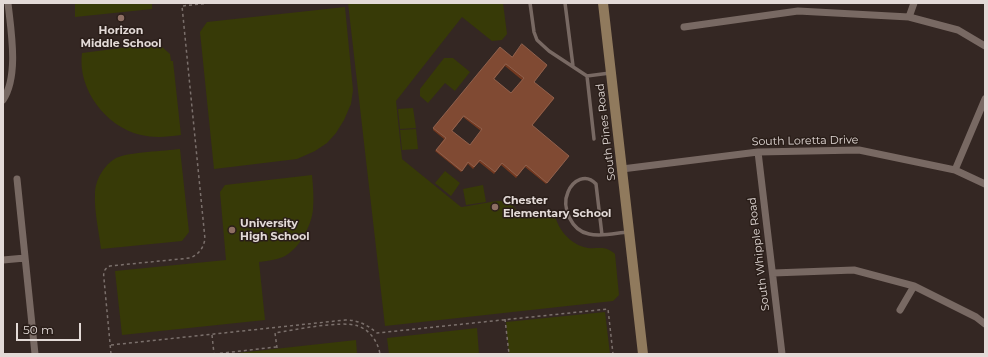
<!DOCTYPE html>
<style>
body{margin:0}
#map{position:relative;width:988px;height:357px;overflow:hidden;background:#342723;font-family:Montserrat,sans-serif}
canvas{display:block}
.frame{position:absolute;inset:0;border:4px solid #e3dad7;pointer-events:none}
.scale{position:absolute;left:16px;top:323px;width:65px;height:18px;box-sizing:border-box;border:2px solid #e3dad7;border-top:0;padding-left:5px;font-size:12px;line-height:14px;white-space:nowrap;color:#e3dad7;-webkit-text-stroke:3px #2a1e19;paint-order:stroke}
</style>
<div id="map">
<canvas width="988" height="357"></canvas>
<div class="frame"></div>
<div class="scale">50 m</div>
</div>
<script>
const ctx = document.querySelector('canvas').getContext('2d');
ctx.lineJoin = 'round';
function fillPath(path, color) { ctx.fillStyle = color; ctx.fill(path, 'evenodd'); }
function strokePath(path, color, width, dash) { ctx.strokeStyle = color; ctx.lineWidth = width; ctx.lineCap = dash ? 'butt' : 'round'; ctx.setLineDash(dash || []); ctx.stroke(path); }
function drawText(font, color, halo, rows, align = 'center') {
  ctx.font = font + ' Montserrat,sans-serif'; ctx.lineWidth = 3; ctx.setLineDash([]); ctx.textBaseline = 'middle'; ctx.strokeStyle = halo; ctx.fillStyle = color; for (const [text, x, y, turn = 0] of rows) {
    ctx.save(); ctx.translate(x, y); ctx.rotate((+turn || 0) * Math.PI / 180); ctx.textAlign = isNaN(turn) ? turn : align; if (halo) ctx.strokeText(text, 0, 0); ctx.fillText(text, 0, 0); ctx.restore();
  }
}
fillPath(new Path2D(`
 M75,3H152V9L75,17Z
 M348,3H503L507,34L502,40L492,41L462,17L396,101L402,159L461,207C470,206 496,200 503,201C510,202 517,208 518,215L554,210C556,228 570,245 588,248C594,249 602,247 607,249C610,250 613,252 615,254L619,295L613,301L385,326Z
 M345,7L353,90L351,104L344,120L336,133L327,143L315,151L297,159L214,169L200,32L207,22Z
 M153,44V46H161L170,54L171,61H173L181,135C167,137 154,138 141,135C106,127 77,89 82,53Z
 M444,58H453L470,72L455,91L445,83L428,103L420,96V89Z
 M413,108L416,128L400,129L398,109Z
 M416,129L418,149L402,150L400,130Z
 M180,149L189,232L182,241L101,249C99,232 94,210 95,194C95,180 104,165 116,158C129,152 165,151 180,149Z
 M445,171L460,183L451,196L435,183Z
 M312,175C313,186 314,198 313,209C312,225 299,250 283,257C275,260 267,261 259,262L265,320L122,335L115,271L226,260L220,192L225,185Z
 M483,185L486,202L466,205L463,189Z
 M605,312L610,354H509L506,322Z
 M477,328L479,354H389L387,338Z
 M356,340L357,354H229Z`), '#373a07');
strokePath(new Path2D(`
 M505,319L509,354
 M212,335L214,354
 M111,345L345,320C359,320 367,325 377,333L608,309L613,354
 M277,348L275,333C293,330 342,320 358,326C370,330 378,342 380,354
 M111,354L104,279C103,272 104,269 110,266L190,258C199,254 203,249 205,239L182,6L210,3
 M214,354L276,347`), '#7b706c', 1.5, [3, 3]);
strokePath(new Path2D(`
 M530,3L534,32L537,40L549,51L587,76L610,73
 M565,3L573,66
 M587,76L594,139
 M602,235L596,184C586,173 573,180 568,192C561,208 572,231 589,234C601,237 616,233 628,232`), '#786963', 3.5);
strokePath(new Path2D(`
 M909,17L914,3
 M684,27L798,11L909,17L958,30L985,46
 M3,100C19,76 11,31 8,3
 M758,152L782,354
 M622,169L758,152L859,150L955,170L985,184
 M955,170L985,99
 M17,179L35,354
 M3,260L25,258
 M773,273L854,270L914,286L976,317L985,324
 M900,310L914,286`), '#786963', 7);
strokePath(new Path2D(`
 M603,3L643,354`), '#907a5d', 10);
fillPath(new Path2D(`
 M512,57L547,66L534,82L554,98L553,100L532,126L568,157L546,184L525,167L516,178L501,165L494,174L479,162L473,169L468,164L461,172L435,151L436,150L444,139L433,130V128ZM505,66L522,80L511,93L494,79ZM463,117L481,131L470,145L452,131Z`), '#743920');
fillPath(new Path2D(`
 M554,98L553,100L531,127L532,125Z`), '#562b19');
const building = new Path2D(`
 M522,44L547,65L534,82L554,98L532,125L569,156L547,183L526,165L517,176L502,163L495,172L480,160L474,167L468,162L462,171L436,150L446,138L433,128L500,47L512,57ZM506,64L524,78L511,93L494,79ZM464,116L482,129L470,145L452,131Z`);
fillPath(building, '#804a33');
strokePath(building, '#90614d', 1);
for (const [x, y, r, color] of [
 [121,18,4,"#8d6e63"],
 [495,207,4,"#8d6e63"],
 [232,230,4,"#8d6e63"]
]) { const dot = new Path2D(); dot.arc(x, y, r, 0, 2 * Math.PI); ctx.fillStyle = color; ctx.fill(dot); strokePath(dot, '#2a1e19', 1.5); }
drawText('bold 11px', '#e3dad7', '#2a1e19', [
 ["Horizon",121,31,"center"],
 ["Middle School",121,44,"center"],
 ["Chester",503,201],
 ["Elementary School",503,214],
 ["University",240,224],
 ["High School",240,237]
], 'left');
drawText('11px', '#e3dad7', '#2a1e19', [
 ["South Pines Road",606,132,-97],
 ["South Loretta Drive",805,141,-1],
 ["South Whipple Road",759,254,-97]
]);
</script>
